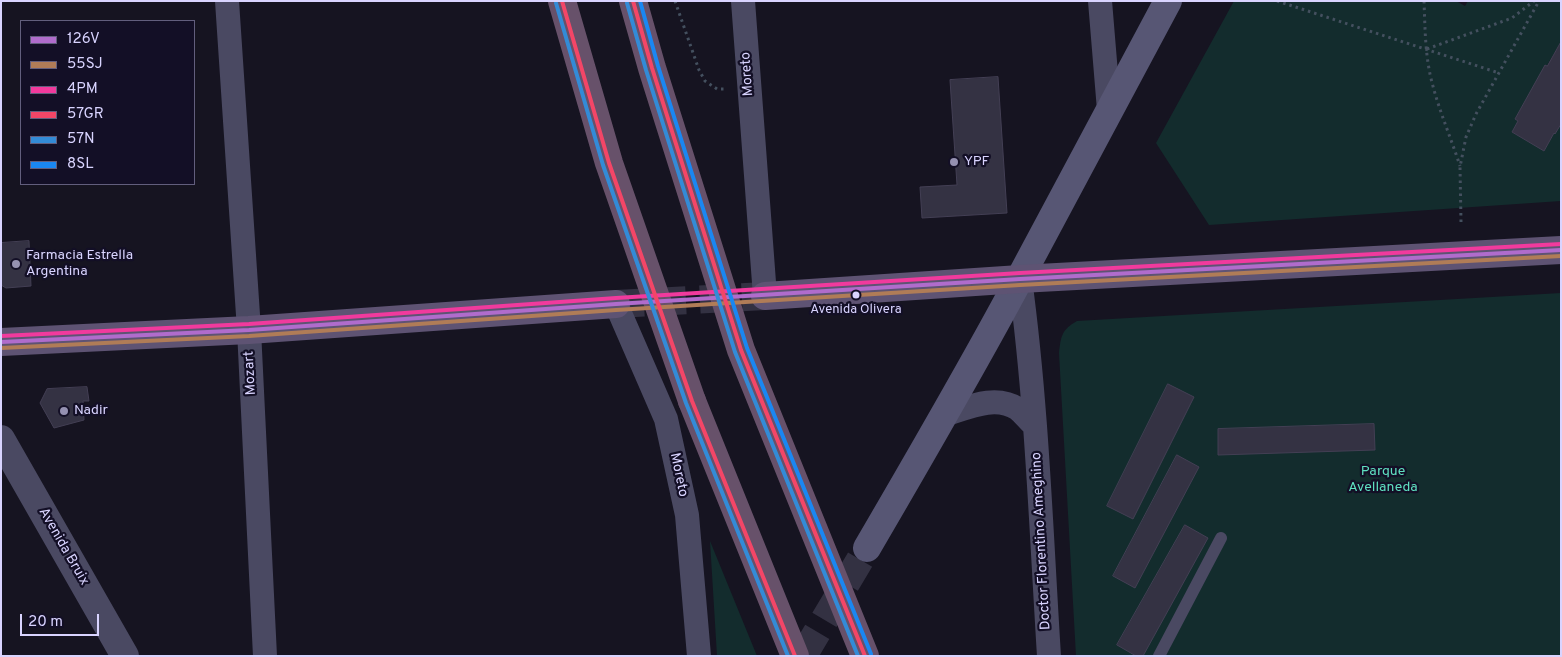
<!DOCTYPE html>
<style>
body{margin:0}
#map{position:relative;width:1562px;height:657px;overflow:hidden;background:#161421;font-family:Overpass,sans-serif}
canvas{display:block}
.frame{position:absolute;inset:0;border:2px solid #d9d4ff;pointer-events:none}
.legend{position:absolute;left:20px;top:20px;width:175px;height:165px;box-sizing:border-box;background:#130f26;border:1px solid #625e7d;margin:0;padding:6px 9px;list-style:none;font-size:15px;color:#d9d4ff}
.legend li{display:flex;align-items:center;gap:10px;height:25px}
.legend b{width:25px;border:1px solid #625e7d}
.scale{position:absolute;left:20px;top:614px;width:79px;height:22px;box-sizing:border-box;border:2px solid #d9d4ff;border-top:0;padding-left:6px;font-size:15px;line-height:18px;white-space:nowrap;color:#d9d4ff;-webkit-text-stroke:4px #130f26;paint-order:stroke}
</style>
<div id="map">
<canvas width="1562" height="657"></canvas>
<div class="frame"></div>
<ul class="legend">
<li><b style="height:6px;background:#b06ccc"></b>126V</li>
<li><b style="height:6px;background:#b07c57"></b>55SJ</li>
<li><b style="height:6px;background:#f13a9d"></b>4PM</li>
<li><b style="height:6px;background:#f34667"></b>57GR</li>
<li><b style="height:6px;background:#338bd7"></b>57N</li>
<li><b style="height:6px;background:#1a87f2"></b>8SL</li>
</ul>
<div class="scale">20 m</div>
</div>
<script>
const ctx = document.querySelector('canvas').getContext('2d');
ctx.lineJoin = 'round';
function fillPath(path, color) { ctx.fillStyle = color; ctx.fill(path, 'evenodd'); }
function strokePath(path, color, width, dash) { ctx.strokeStyle = color; ctx.lineWidth = width; ctx.lineCap = dash ? 'butt' : 'round'; ctx.setLineDash(dash || []); ctx.stroke(path); }
function drawText(font, color, halo, rows, align = 'center') {
  ctx.font = font + ' Overpass,sans-serif'; ctx.lineWidth = 4.5; ctx.setLineDash([]); ctx.textBaseline = 'middle'; ctx.strokeStyle = halo; ctx.fillStyle = color; for (const [text, x, y, turn = 0] of rows) {
    ctx.save(); ctx.translate(x, y); ctx.rotate((+turn || 0) * Math.PI / 180); ctx.textAlign = isNaN(turn) ? turn : align; if (halo) ctx.strokeText(text, 0, 0); ctx.fillText(text, 0, 0); ctx.restore();
  }
}
fillPath(new Path2D(`
 M1234,1H1456L1465,6L1468,1H1561V42L1515,119L1518,121L1512,132L1544,150L1554,133H1555L1561,124V201L1209,225L1156,143Z
 M1561,293V656H1076L1059,353C1061,337 1061,330 1077,321Z
 M710,541L757,656H717Z`), '#132c2d');
const building = new Path2D(`
 M1561,42V124L1555,134L1554,133L1544,151L1512,132L1518,121L1515,119L1545,65L1547,66Z
 M998,77L1007,213L922,218L920,187L957,185L950,80Z
 M29,241L31,286L6,288L1,285V243Z
 M1168,384L1194,397L1133,519L1107,506Z
 M87,387L89,401H83L84,420L54,428L40,403L47,389Z
 M1374,424L1375,450L1218,455V429Z
 M1177,455L1199,467L1135,588L1113,576Z
 M1185,525L1208,538L1143,656H1136L1117,645Z`);
fillPath(building, '#343243');
strokePath(building, '#433f54', 1);
strokePath(new Path2D(`
 M803,656L867,548`), '#333142', 28, [28, 14]);
strokePath(new Path2D(`
 M616,304L765,296`), '#333142', 28, [28, 14]);
strokePath(new Path2D(`
 M675,1L699,70L705,81L717,89H724
 M1277,1L1499,73
 M1424,1C1425,26 1425,50 1430,74C1437,106 1450,135 1460,166
 M1427,49L1512,18L1534,1
 M1461,222L1460,167L1466,137L1476,114L1539,1`), '#44505f', 3, [2.5, 4]);
strokePath(new Path2D(`
 M1159,656L1221,538`), '#4a4962', 12);
strokePath(new Path2D(`
 M227,1L249,330L265,656
 M743,1L765,296
 M1100,1L1109,110
 M1020,279C1037,404 1041,530 1049,656
 M616,304L666,419L687,515L699,656
 M944,415C967,408 995,394 1018,409C1024,414 1029,421 1035,426`), '#4a4962', 24);
strokePath(new Path2D(`
 M1,439L125,656`), '#4a4962', 28);
strokePath(new Path2D(`
 M867,548C919,459 971,370 1020,278C1070,186 1118,93 1168,1`), '#575674', 28);
strokePath(new Path2D(`
 M765,296L1020,279L1561,250
 M1,342L249,330L616,304`), '#5e5373', 28);
strokePath(new Path2D(`
 M692,401L795,656`), '#67516a', 28);
strokePath(new Path2D(`
 M562,1L609,163L692,401
 M633,1L652,68L741,350L865,656`), '#67516a', 28);
strokePath(new Path2D(`
 M1,342L249,330L616,304L1020,279L1561,250`), '#b06ccc', 4);
strokePath(new Path2D(`
 M1,348L249,336L616,310L1020,285L1561,256`), '#b07c57', 4);
strokePath(new Path2D(`
 M1,336L249,324L616,298L1020,273L1561,244`), '#f13a9d', 4);
strokePath(new Path2D(`
 M562,1L609,163L692,401L795,656
 M633,1L652,68L741,350L865,656`), '#f34667', 4);
strokePath(new Path2D(`
 M556,3L603,165L686,403L788,656
 M627,3L646,70L735,352L858,656`), '#338bd7', 4);
strokePath(new Path2D(`
 M640,1L658,66L747,348L871,654`), '#1a87f2', 4);
for (const [x, y, r, color] of [
 [954,162,5,"#9591b1"],
 [16,264,5,"#9591b1"],
 [856,295,4.5,"#d9d4ff"],
 [64,411,5,"#9591b1"]
]) { const dot = new Path2D(); dot.arc(x, y, r, 0, 2 * Math.PI); ctx.fillStyle = color; ctx.fill(dot); strokePath(dot, '#130f26', 2); }
drawText('13px', '#d9d4ff', '#130f26', [
 ["Avenida Olivera",856,310]
]);
drawText('14px', '#d9d4ff', '#130f26', [
 ["Moreto",748,74,-94],
 ["Mozart",251,373,-93],
 ["Moreto",678,475,78],
 ["Doctor Florentino Ameghino",1042,541,-93],
 ["Avenida Bruix",63,547,60]
]);
drawText('14px', '#d9d4ff', '#130f26', [
 ["YPF",964,162],
 ["Farmacia Estrella",26,256],
 ["Argentina",26,272],
 ["Nadir",74,411]
], 'left');
drawText('14px', '#5fe0c0', '#130f26', [
 ["Parque",1383,472],
 ["Avellaneda",1383,488]
]);
</script>
